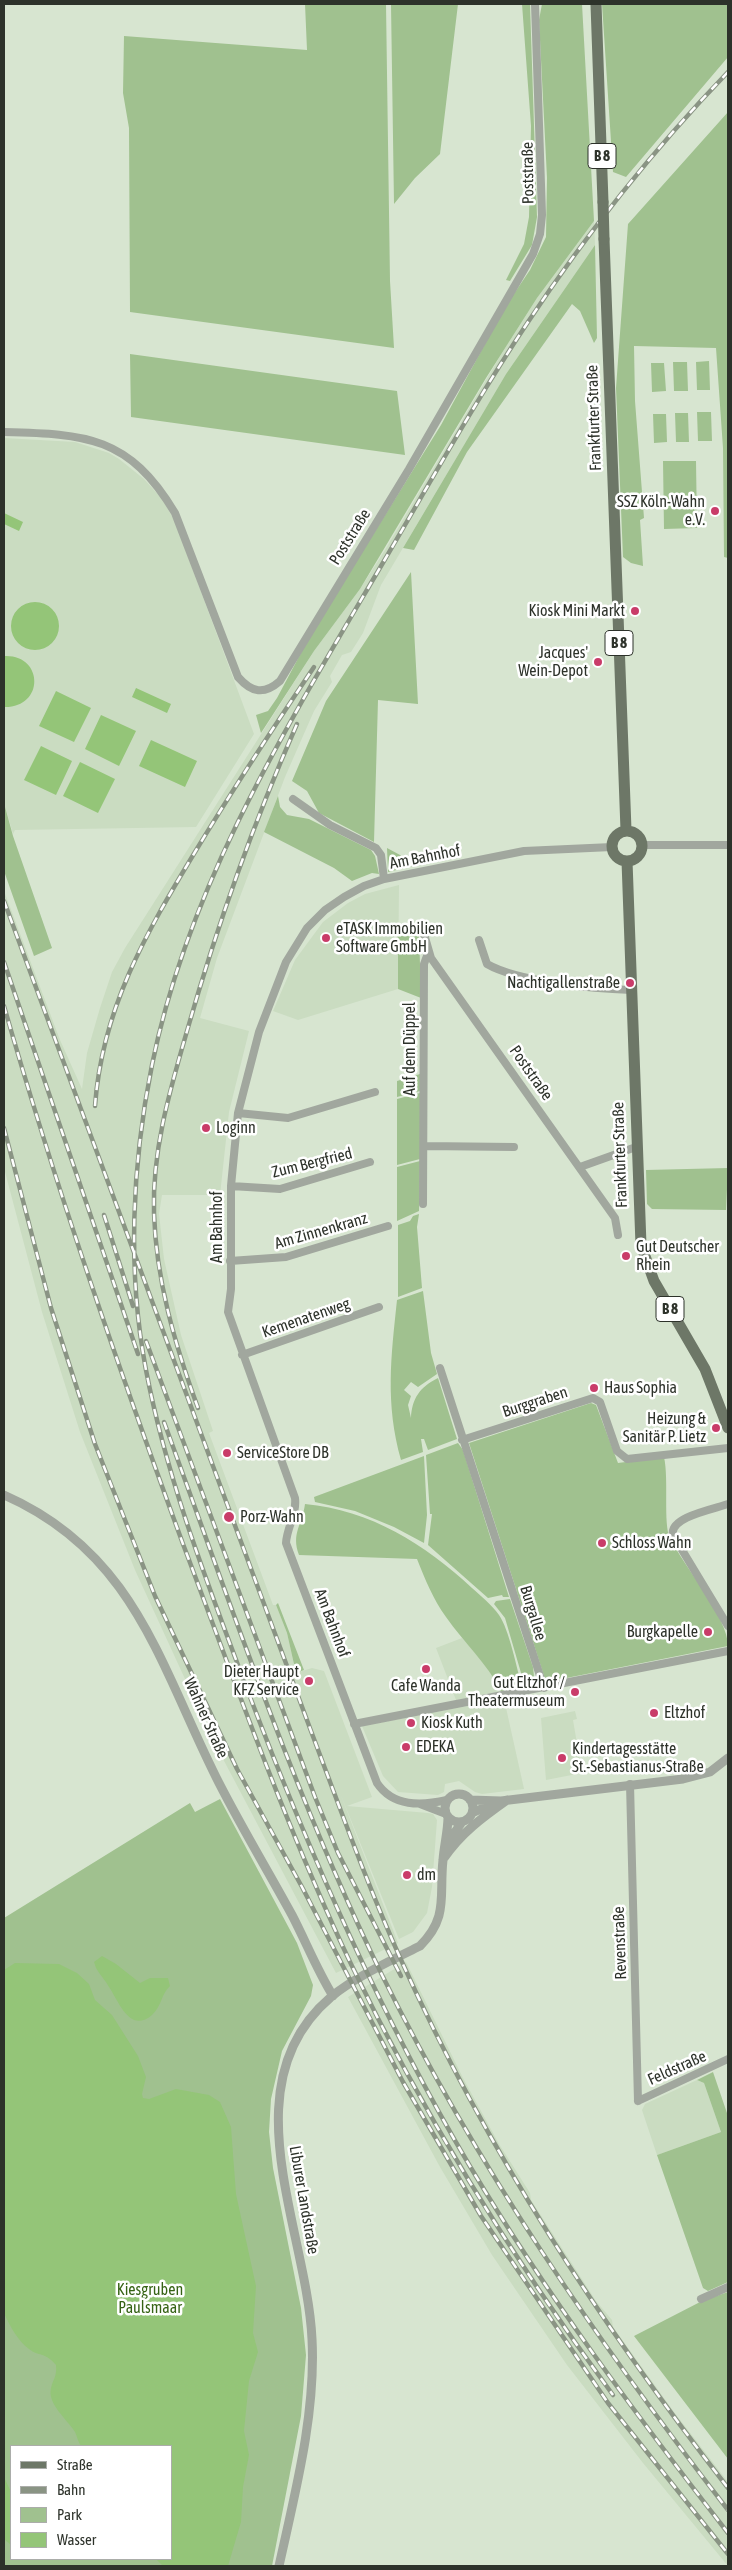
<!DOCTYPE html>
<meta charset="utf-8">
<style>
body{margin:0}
#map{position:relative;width:732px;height:2570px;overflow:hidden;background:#d7e5d0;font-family:"Asap Condensed",sans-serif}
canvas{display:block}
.frame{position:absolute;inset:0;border:5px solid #2d322a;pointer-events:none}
.legend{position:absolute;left:10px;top:2445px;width:162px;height:115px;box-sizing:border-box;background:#fff;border:1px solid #abadaa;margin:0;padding:6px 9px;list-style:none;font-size:15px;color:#2d322a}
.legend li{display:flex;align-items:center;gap:10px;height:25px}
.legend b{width:25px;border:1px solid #abadaa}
</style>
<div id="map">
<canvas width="732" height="2570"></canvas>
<div class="frame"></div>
<ul class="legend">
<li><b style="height:6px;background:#6d7767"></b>Straße</li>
<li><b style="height:6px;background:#8a9484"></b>Bahn</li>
<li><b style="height:14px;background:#a0c18f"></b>Park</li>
<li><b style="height:14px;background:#94c578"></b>Wasser</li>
</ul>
</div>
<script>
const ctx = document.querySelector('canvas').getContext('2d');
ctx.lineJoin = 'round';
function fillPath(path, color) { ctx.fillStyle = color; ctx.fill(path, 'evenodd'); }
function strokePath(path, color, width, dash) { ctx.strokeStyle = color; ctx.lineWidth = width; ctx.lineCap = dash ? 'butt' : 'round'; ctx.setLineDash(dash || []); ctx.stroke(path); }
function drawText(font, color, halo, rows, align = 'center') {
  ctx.font = font + ' "Asap Condensed",sans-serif'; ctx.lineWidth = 5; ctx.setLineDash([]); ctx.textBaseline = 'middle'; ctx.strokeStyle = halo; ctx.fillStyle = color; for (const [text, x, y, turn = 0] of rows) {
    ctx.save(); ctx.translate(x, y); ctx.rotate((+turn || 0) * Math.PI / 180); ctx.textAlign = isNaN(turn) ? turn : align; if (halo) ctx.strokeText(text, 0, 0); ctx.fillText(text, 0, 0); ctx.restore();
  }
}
fillPath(new Path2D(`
 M594,221L595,245L506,374L381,585L363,633L351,652L342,655L330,676L332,682L314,711L285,777L217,958L200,1018L249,1031L229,1112L220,1195H162L159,1214L164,1259L181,1335L213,1431L209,1433L273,1605H276L287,1633L296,1673L312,1668L324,1671L372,1797L347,1806L428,1813L433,1814L437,1820L432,1887L427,1913L413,1932L399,1939L340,1793L398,1943L336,1973L213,1740L135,1570L80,1432L42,1312L4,1168V891L60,1040L82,1089L87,1053L100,1008L112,972L125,948L314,651L360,589L385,550L502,353L537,298Z
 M4,438L75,442L109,453L119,459L144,479L163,500L175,522L254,734L196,827L15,830L13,834L4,803Z
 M399,885L398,989L298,1020L273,1011L295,960L323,922L348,903L365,894Z
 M462,1638L487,1666L501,1691L456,1700L436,1648Z
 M504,1699L524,1789L482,1794L475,1792L459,1781L445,1784L444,1792L438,1795L398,1792L383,1776L362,1726Z
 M575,1711L577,1719L573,1720L582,1773L546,1780L541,1718Z
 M406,1962L463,2078L499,2144L530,2193L531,2200L596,2301L612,2320L613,2327L674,2412L728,2482V2566L643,2463L567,2365L492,2255L440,2167L348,1997Z
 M697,2080L704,2083L721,2132L657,2155L642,2110L645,2104Z`), '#cadcc1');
fillPath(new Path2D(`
 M301,4H386L390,281L394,348L130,312L129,128L123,93L124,36L307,50L305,4Z
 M391,4H458L440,154L415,178L394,204Z
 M522,4H530L537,217L532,245L510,281L506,280L524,244L529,217L531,126Z
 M542,4H582L594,221L537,298L486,378L360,589L314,651L261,733L256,715L268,711L277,698L310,636L441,425L505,307L530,270L546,237L547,178L539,20Z
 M602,4H728V57L626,177L613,172Z
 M728,112V558L724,557L723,448L716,348L634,346L635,401L644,518L640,520L643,566L631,563L623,557L616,388L628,224Z
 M595,245L597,338L594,343L580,311L572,304L467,452L414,550L403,548L506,374Z
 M130,354L397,391L405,455L131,417Z
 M709,361L710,390H697L696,362Z
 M673,362H687L688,391H674Z
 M651,363H664L666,391L652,392Z
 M697,412H711L712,441H698Z
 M675,413H688L689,442H676Z
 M653,414H666L667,442L654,443Z
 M663,461H696L697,528L664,529Z
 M411,572L418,704L378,700L374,842L319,813L307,791L292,781L326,701Z
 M278,796L280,807L287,815L309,819L371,850L375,856L379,874L372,873L352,881L334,868L264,832Z
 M4,803L13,836L52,948L34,956L4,871Z
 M387,848L415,863L413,866L388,872Z
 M419,932L421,998L398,989V935Z
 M420,1074V1091L397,1097V1081Z
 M420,1093V1159L397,1165V1099Z
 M420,1161L419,1211L397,1221V1167Z
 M728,1168L726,1210L652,1209L647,1204L646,1170Z
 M419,1214L417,1227L422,1288L398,1297V1225L410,1221L413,1216Z
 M423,1291L431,1353L437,1374L418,1387L411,1382L404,1390L411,1396L408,1405L411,1418C412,1398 420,1387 438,1378L457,1439L428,1450L424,1439H421L423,1452L401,1460C385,1403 391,1357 397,1300Z
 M591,1403L596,1405L618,1463L664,1457C669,1479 663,1524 670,1538C684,1567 728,1617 728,1646L546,1682L469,1443Z
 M458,1443L463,1450L509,1597H503L502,1595L488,1598L428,1545L432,1514H430L426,1455Z
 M424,1456L427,1515L424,1543L394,1527L355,1511L315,1502L314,1497Z
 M305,1504C370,1510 425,1544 472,1588C481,1596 492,1605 499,1615C509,1629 517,1669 522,1687L501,1691C487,1663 464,1643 446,1617C433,1599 425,1579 417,1559L299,1555C291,1533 302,1526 305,1504Z
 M510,1599L533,1667L535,1686L526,1690L505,1618L494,1604L496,1601Z
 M278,1603L304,1670L296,1673L287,1633L276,1605Z
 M220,1799L297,1943L313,1985L311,1996L282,2051L271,2099L269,2132L273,2168L301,2308L306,2355L301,2416L272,2566H4V1918L190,1803L195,1812ZM11,2446H171V2559H11Z
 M713,2072L728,2116V2282L708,2291L703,2288L657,2155L721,2132L704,2083L697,2080Z
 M728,2292V2459L634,2336L702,2301Z`), '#a0c18f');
fillPath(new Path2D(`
 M4,513L23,522L19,531L4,524Z
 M11 626a24 24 0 1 1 48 0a24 24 0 1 1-48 0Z
 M4,656C44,654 45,708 4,707Z
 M136,688L171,704L167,713L132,697Z
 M56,691L91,708L74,742L39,726Z
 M101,715L136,731L119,766L85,749Z
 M151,740L197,761L185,787L139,766Z
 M41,746L72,761L56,795L24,780Z
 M80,762L115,779L98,813L63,796Z
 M102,1956L116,1964L140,1983L150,1978H168L170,1986C161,1994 162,2006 152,2015C130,2034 119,2002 109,1987C105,1980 100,1975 96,1968L94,1962Z
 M15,1963L59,1964L77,1973L89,1984L95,2000L112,2015L138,2056L146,2077L142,2094L143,2098L149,2099L176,2089L209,2095L220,2102L231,2127L236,2194L256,2286L253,2333L258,2352L249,2381L244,2431L249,2455L243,2487L241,2522L228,2566H163L156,2559H171V2446H81C78,2442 77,2436 75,2432C67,2419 47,2404 51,2388C53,2379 57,2377 56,2365C44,2351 39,2357 29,2349C17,2340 10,2326 4,2313V1970Z
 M4,2477L11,2492V2545L4,2539Z`), '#94c578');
strokePath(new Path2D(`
 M4,432C86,434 129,436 175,513L238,677C252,693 264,695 280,681L409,469L533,254L540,234L542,215L535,4
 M293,799L330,825L376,848L381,855L384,879
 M642,845H728
 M422,927L431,958L615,1218L618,1235
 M479,940L487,964C518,982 595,989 631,990
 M238,1113L288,1118L375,1092
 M424,1146L514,1147
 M580,1167L636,1147
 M231,1186L280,1189L370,1162
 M423,1204L424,964L428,953
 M230,1261L286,1257L388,1226
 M242,1355L379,1307
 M440,1368L544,1688
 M462,1440L593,1398L600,1402L617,1451L627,1459L728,1448
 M728,1504C714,1509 669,1517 673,1535L728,1626
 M354,1724L728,1651
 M630,1784L638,2101
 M447,1800C421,1806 393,1807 377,1783L286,1543C287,1527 297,1514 295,1498L228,1312L231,1289V1186L238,1113L259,1032L286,962L307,928L325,910L344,897L364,886L384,879L524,851L612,847
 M420,1804L446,1814
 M638,2101L728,2059
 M701,2299L728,2287`), '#a1a79e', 8);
strokePath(new Path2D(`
 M4,1495C136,1553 160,1667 219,1783C242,1828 268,1871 292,1915C306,1942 317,1970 333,1996
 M445 1808a14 14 0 1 1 28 0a14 14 0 1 1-28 0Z
 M470,1800L501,1801L683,1779L710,1772L728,1758
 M472,1813L499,1801
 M446,1845L462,1822
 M444,1858C461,1833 483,1817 507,1800
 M279,2566C295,2493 316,2414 312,2339C307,2230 228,2084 331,1997C355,1977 392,1960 420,1946C449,1917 439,1896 443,1860C444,1846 448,1831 448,1817`), '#a1a79e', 9);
strokePath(new Path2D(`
 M596,4L603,202
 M604,239L626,830
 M612 846a15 15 0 1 1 30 0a15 15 0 1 1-30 0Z
 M627,861L641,1245L654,1281L705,1369L728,1428`), '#6d7767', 11);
const rail = new Path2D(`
 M728,72C654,149 587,233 528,322C476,400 431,481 384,561C290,721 189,882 152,1065C132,1164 127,1271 146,1370C167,1480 208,1585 247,1689C310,1855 381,2016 471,2168C548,2297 637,2416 728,2533
 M4,901L311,1731C340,1808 368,1887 402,1962C488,2153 600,2323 728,2488
 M4,962L138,1354
 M4,1006C56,1188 118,1366 183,1544C236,1685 286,1827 351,1964C424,2116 513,2259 613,2395
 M95,1106C102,1009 146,933 195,852C233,789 273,728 314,667
 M4,1128L51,1308L95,1444L155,1596L237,1769L302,1887L403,2082L481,2216L608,2403L728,2554
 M104,1215L133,1306
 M146,1341L315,1797L338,1853L401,1976
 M198,1408C175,1345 156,1280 154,1213C152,1150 170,1090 187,1031C217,926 253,824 297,724
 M164,1422C232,1608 295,1797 382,1975C477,2167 597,2341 728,2510`);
strokePath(rail, '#8a9484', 4.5);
strokePath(rail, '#fff', 2.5, [8]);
strokePath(new Path2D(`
 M603,202L604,239`), '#6d7767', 11);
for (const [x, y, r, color] of [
 [715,511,5,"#c93c69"],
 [635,611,5,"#c93c69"],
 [598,662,5,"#c93c69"],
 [326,938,5,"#c93c69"],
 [630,983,5,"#c93c69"],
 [206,1128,5,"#c93c69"],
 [626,1256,5,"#c93c69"],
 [594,1388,5,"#c93c69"],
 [716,1428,5,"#c93c69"],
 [227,1453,5,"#c93c69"],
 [229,1517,6,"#c93c69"],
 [602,1543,5,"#c93c69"],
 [708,1632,5,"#c93c69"],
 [426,1669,5,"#c93c69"],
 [309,1681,5,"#c93c69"],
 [575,1692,5,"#c93c69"],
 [654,1713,5,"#c93c69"],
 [411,1723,5,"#c93c69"],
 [406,1747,5,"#c93c69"],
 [562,1758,5,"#c93c69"],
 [407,1875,5,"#c93c69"]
]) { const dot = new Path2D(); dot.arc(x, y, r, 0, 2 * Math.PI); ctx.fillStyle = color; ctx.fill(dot); strokePath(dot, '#fff', 2); }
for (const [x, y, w] of [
 [602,156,28],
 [619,643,28],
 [670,1309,28]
]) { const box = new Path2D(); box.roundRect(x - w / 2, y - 12.5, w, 25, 4); ctx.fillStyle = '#fff'; ctx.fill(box); strokePath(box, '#2d322a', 1); }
drawText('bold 15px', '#2d322a', null, [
 ["B 8",602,156],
 ["B 8",619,643],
 ["B 8",670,1309]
]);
drawText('16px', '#2d322a', '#fff', [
 ["Poststraße",528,173,-91],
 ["Frankfurter Straße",594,418,-92],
 ["Poststraße",350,537,-58],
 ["Am Bahnhof",425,857,-11],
 ["Auf dem Düppel",410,1049,-90],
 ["Poststraße",531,1073,55],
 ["Frankfurter Straße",620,1155,-92],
 ["Zum Bergfried",312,1163,-14],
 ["Am Bahnhof",217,1227,-90],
 ["Am Zinnenkranz",321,1231,-16],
 ["Kemenatenweg",306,1318,-19],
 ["Burggraben",535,1402,-18],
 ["Burgallee",533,1613,73],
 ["Am Bahnhof",332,1623,69],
 ["Wahner Straße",206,1718,66],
 ["Revenstraße",620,1943,-92],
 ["Feldstraße",677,2068,-24],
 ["Liburer Landstraße",304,2200,80]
]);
drawText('16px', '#2d322a', '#fff', [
 ["SSZ Köln-Wahn",705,502,"right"],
 ["e.V.",705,520,"right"],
 ["Kiosk Mini Markt",625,611,"right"],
 ["Jacques'",588,653,"right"],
 ["Wein-Depot",588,671,"right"],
 ["eTASK Immobilien",336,929],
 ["Software GmbH",336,947],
 ["Nachtigallenstraße",620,983,"right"],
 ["Loginn",216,1128],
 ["Gut Deutscher",636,1247],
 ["Rhein",636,1265],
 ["Haus Sophia",604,1388],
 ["Heizung &",706,1419,"right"],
 ["Sanitär P. Lietz",706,1437,"right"],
 ["ServiceStore DB",237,1453],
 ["Porz-Wahn",240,1517],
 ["Schloss Wahn",612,1543],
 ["Burgkapelle",698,1632,"right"],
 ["Dieter Haupt",299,1672,"right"],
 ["KFZ Service",299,1690,"right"],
 ["Gut Eltzhof /",565,1683,"right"],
 ["Theatermuseum",565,1701,"right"],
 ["Cafe Wanda",426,1686,"center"],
 ["Eltzhof",664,1713],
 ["Kiosk Kuth",421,1723],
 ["EDEKA",416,1747],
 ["Kindertagesstätte",572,1749],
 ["St.-Sebastianus-Straße",572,1767],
 ["dm",417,1875]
], 'left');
drawText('16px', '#366315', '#fff', [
 ["Kiesgruben",150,2290],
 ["Paulsmaar",150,2308]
]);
</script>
